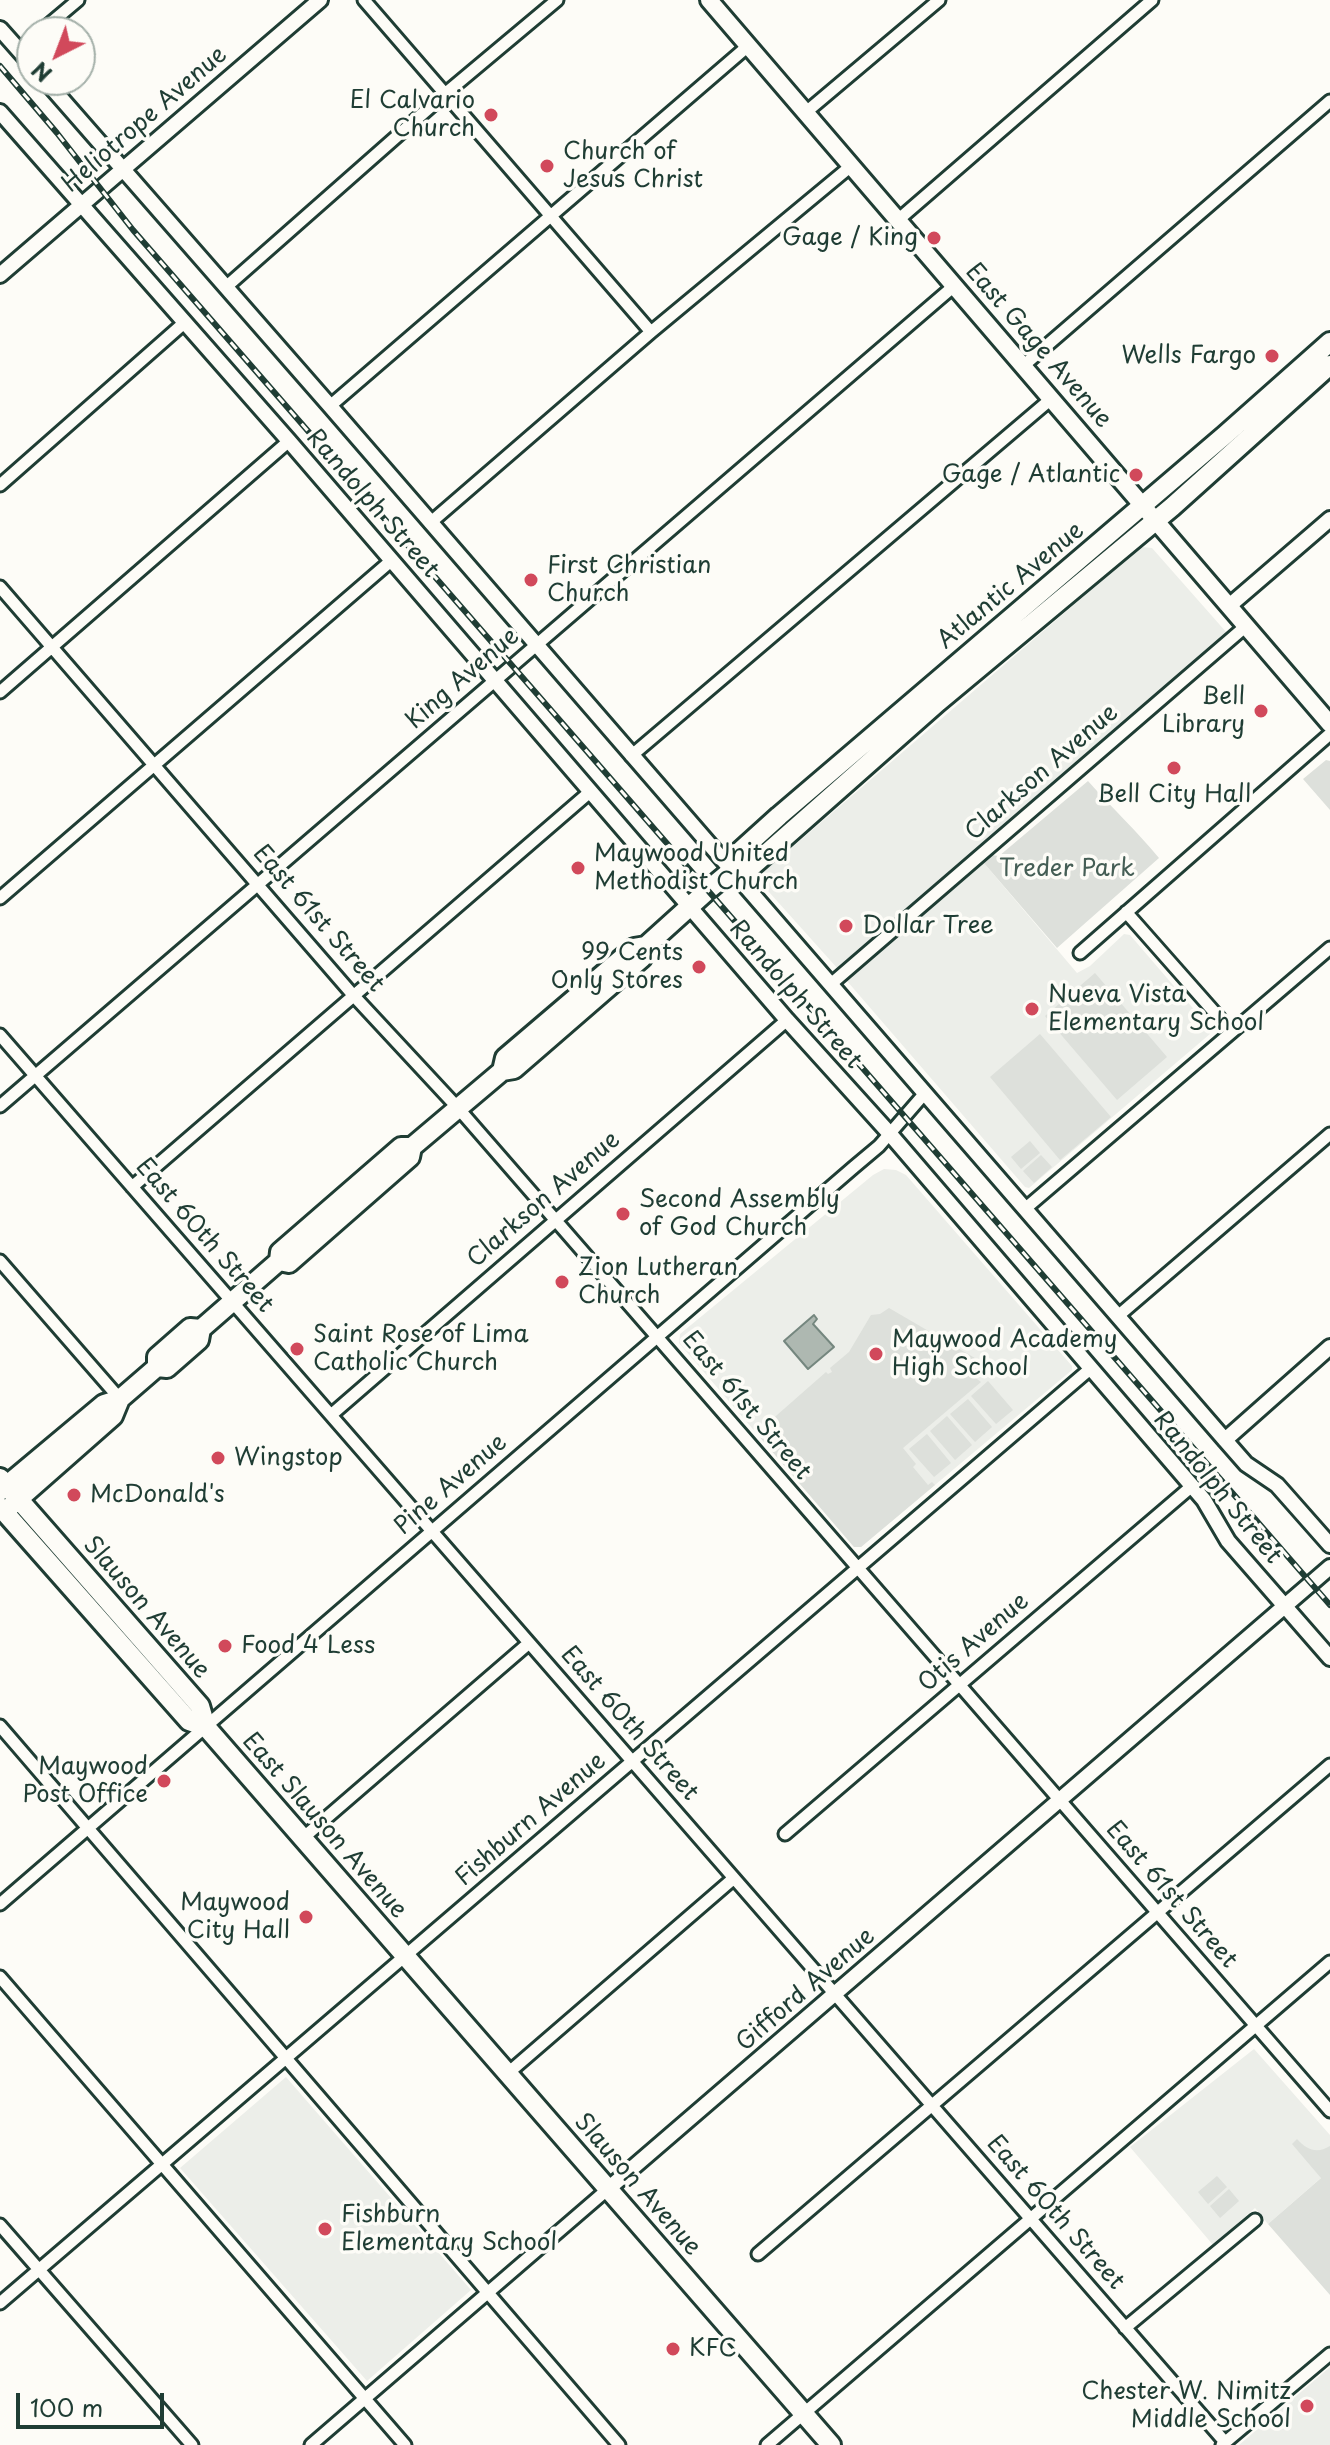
<!DOCTYPE html>
<style>
body{margin:0}
#map{position:relative;width:1330px;height:2445px;overflow:hidden;background:#fdfcf7;font-family:"Playpen Sans",sans-serif}
canvas{display:block}
.north{position:absolute;left:16px;top:16px;width:80px;height:80px;box-sizing:border-box;background:#fdfcf7;border:2px solid #a4b0a9;border-radius:50%;rotate:222deg;font-size:22px;font-weight:700;line-height:32px;text-align:center;color:#1f3d34}
.north::after{content:'';display:block;margin:auto;width:28px;height:36px;background:#d1495b;clip-path:polygon(50% 0,100% 100%,50% 72%,0 100%)}
.scale{position:absolute;left:16px;top:2393px;width:148px;height:36px;box-sizing:border-box;border:4px solid #1f3d34;border-top:0;padding-left:10px;font-size:24px;line-height:28px;white-space:nowrap;color:#1f3d34;-webkit-text-stroke:6px #fdfcf7;paint-order:stroke}
</style>
<div id="map">
<canvas width="1330" height="2445"></canvas>
<div class="north">N</div>
<div class="scale">100 m</div>
</div>
<script>
const ctx = document.querySelector('canvas').getContext('2d');
ctx.lineJoin = 'round';
function fillPath(path, color) { ctx.fillStyle = color; ctx.fill(path, 'evenodd'); }
function strokePath(path, color, width, dash) { ctx.strokeStyle = color; ctx.lineWidth = width; ctx.lineCap = dash ? 'butt' : 'round'; ctx.setLineDash(dash || []); ctx.stroke(path); }
function drawText(font, color, halo, rows, align = 'center') {
  ctx.font = font + ' "Playpen Sans",sans-serif'; ctx.lineWidth = 7; ctx.setLineDash([]); ctx.textBaseline = 'middle'; ctx.strokeStyle = halo; ctx.fillStyle = color; for (const [text, x, y, turn = 0] of rows) {
    ctx.save(); ctx.translate(x, y); ctx.rotate((+turn || 0) * Math.PI / 180); ctx.textAlign = isNaN(turn) ? turn : align; if (halo) ctx.strokeText(text, 0, 0); ctx.fillText(text, 0, 0); ctx.restore();
  }
}
fillPath(new Path2D(`
 M1141,547L1152,548L1227,633L1226,637L838,969L760,882L761,874Z
 M983,862L1077,973L1090,966L1124,934L1130,935L1210,1028V1034L1029,1188L1025,1187L847,981Z
 M884,1169L896,1170L906,1175L1072,1366V1370L861,1547H854L679,1343L680,1334L873,1175Z
 M1254,2049L1330,2135V2170L1268,2224L1255,2208L1213,2245L1130,2147Z
 M286,2077L471,2290L367,2381L180,2168Z
 M1330,2367V2445H1239Z`), '#eceee9');
fillPath(new Path2D(`
 M1326,760L1330,761V810L1303,779Z
 M1088,781C1113,809 1135,829 1159,858L1057,948L983,862L991,855L999,856Z
 M1095,973L1167,1057L1117,1100L1045,1016Z
 M1040,1034L1111,1117L1060,1160L990,1077Z
 M1030,1141L1040,1153L1021,1169L1011,1157Z
 M1041,1155L1052,1167L1034,1183L1023,1171Z
 M889,1308L980,1361L973,1376L981,1382L903,1448L916,1464L913,1467L928,1485L932,1482L935,1485L861,1547H854L758,1435L760,1430L826,1372L828,1374L832,1372L830,1368L849,1352L871,1315L880,1314Z
 M988,1381L1013,1410L996,1424L971,1396Z
 M968,1399L992,1427L975,1442L950,1414Z
 M947,1416L972,1445L955,1460L930,1431Z
 M927,1434L951,1463L934,1477L909,1449Z
 M1297,2139C1307,2150 1317,2154 1330,2146V2295L1268,2224L1321,2178L1292,2144Z
 M1217,2176L1227,2187L1208,2204L1198,2192Z
 M1229,2189L1239,2201L1220,2218L1210,2206Z`), '#dde0db');
const water = new Path2D(`
 M814,1315L817,1319L813,1324L834,1347L808,1369L784,1341Z`);
fillPath(water, '#aeb8b1');
strokePath(water, '#75877f', 2);
const minor = new Path2D(`
 M364,0L651,332
 M40,32L78,0
 M19,50L32,39
 M805,113L939,0
 M898,220L1152,0
 M226,287L446,93L557,0
 M1023,366L1330,101
 M330,406L748,46
 M0,485L184,323
 M430,523L651,332L851,166
 M0,587L353,995L458,1108L1330,2111
 M0,692L289,441
 M631,756L1051,399
 M0,898L392,560
 M1126,912L1231,1031
 M1080,953L1330,734
 M831,984L1246,626
 M0,1035L1225,2442
 M0,1106L954,286
 M132,1187L591,791
 M1026,1208L1330,948
 M0,1261L120,1399
 M1118,1316L1330,1134
 M331,1415L787,1020
 M0,1726L619,2445
 M785,1834L1192,1486
 M303,1838L529,1643
 M0,1904C285,1659 569,1412 854,1167L879,1146L925,1093
 M0,1977L405,2445
 M507,2074L734,1878
 M0,2225L192,2445
 M758,2254L1330,1765
 M0,2303L1090,1369
 M1125,2328L1255,2220
 M311,2445L608,2189
 M767,2445L1330,1962
 M1222,2445L1330,2354`);
const tertiary = new Path2D(`
 M0,29L32,65
 M45,80L330,406L1225,1440L1246,1464L1277,1485L1330,1545
 M0,112L289,441L787,1020L890,1134L1192,1486L1204,1500L1228,1541L1330,1658
 M0,275L320,0
 M1229,606L1330,519
 M1225,1440L1330,1347
 M608,2189L1330,1567`);
const secondary = new Path2D(`
 M709,0L1330,724`);
const primary = new Path2D(`
 M731,871L737,854L779,816L1225,435L1330,342
 M502,1071L505,1058L634,948L646,946
 M279,1261L289,1263L410,1157L412,1147L502,1071L514,1069L642,958L646,946L708,890L731,871L750,868L938,702L1172,507L1330,365
 M157,1367V1357L190,1328L201,1329L279,1261L280,1252L401,1147H412
 M0,1478L200,1706L206,1727L831,2445
 M0,1491L104,1404L120,1399L157,1367L167,1368L199,1340L201,1329
 M12,1505L113,1416L120,1399
 M0,1507L189,1721L206,1727`);
strokePath(minor, '#1f3d34', 17);
strokePath(tertiary, '#1f3d34', 20);
strokePath(secondary, '#1f3d34', 22);
strokePath(primary, '#1f3d34', 24);
strokePath(minor, '#fdfcf7', 11);
strokePath(tertiary, '#fdfcf7', 14);
strokePath(secondary, '#fdfcf7', 16);
strokePath(primary, '#fdfcf7', 18);
const rail = new Path2D(`
 M0,66L57,133L133,230L1330,1605`);
strokePath(rail, '#1f3d34', 6);
strokePath(rail, '#fdfcf7', 3, [9]);
for (const [x, y, r, color] of [
 [491,115,8,"#d1495b"],
 [547,166,8,"#d1495b"],
 [934,238,8,"#d1495b"],
 [1272,356,8,"#d1495b"],
 [1136,475,8,"#d1495b"],
 [531,580,8,"#d1495b"],
 [1261,711,8,"#d1495b"],
 [1174,768,8,"#d1495b"],
 [578,868,8,"#d1495b"],
 [846,926,8,"#d1495b"],
 [699,967,8,"#d1495b"],
 [1032,1009,8,"#d1495b"],
 [623,1214,8,"#d1495b"],
 [562,1282,8,"#d1495b"],
 [297,1349,8,"#d1495b"],
 [876,1354,8,"#d1495b"],
 [218,1458,8,"#d1495b"],
 [74,1495,8,"#d1495b"],
 [225,1646,8,"#d1495b"],
 [164,1781,8,"#d1495b"],
 [306,1917,8,"#d1495b"],
 [325,2229,8,"#d1495b"],
 [673,2349,8,"#d1495b"],
 [1307,2406,8,"#d1495b"]
]) { const dot = new Path2D(); dot.arc(x, y, r, 0, 2 * Math.PI); ctx.fillStyle = color; ctx.fill(dot); strokePath(dot, '#fdfcf7', 3); }
drawText('24px', '#1f3d34', '#fdfcf7', [
 ["El Calvario",475,101,"right"],
 ["Church",475,129,"right"],
 ["Church of",563,152],
 ["Jesus Christ",563,180],
 ["Gage / King",918,238,"right"],
 ["Wells Fargo",1256,356,"right"],
 ["Gage / Atlantic",1120,475,"right"],
 ["First Christian",547,566],
 ["Church",547,594],
 ["Bell",1245,697,"right"],
 ["Library",1245,725,"right"],
 ["Bell City Hall",1174,795,"center"],
 ["Maywood United",594,854],
 ["Methodist Church",594,882],
 ["Dollar Tree",862,926],
 ["99 Cents",683,953,"right"],
 ["Only Stores",683,981,"right"],
 ["Nueva Vista",1048,995],
 ["Elementary School",1048,1023],
 ["Second Assembly",639,1200],
 ["of God Church",639,1228],
 ["Zion Lutheran",578,1268],
 ["Church",578,1296],
 ["Saint Rose of Lima",313,1335],
 ["Catholic Church",313,1363],
 ["Maywood Academy",892,1340],
 ["High School",892,1368],
 ["Wingstop",234,1458],
 ["McDonald's",90,1495],
 ["Food 4 Less",241,1646],
 ["Maywood",148,1767,"right"],
 ["Post Office",148,1795,"right"],
 ["Maywood",290,1903,"right"],
 ["City Hall",290,1931,"right"],
 ["Fishburn",341,2215],
 ["Elementary School",341,2243],
 ["KFC",689,2349],
 ["Chester W. Nimitz",1291,2392,"right"],
 ["Middle School",1291,2420,"right"]
], 'left');
drawText('24px', '#1f3d34', '#fdfcf7', [
 ["Heliotrope Avenue",145,120,-41],
 ["East Gage Avenue",1038,346,49],
 ["Randolph Street",372,504,49],
 ["Atlantic Avenue",1011,586,-40],
 ["King Avenue",463,679,-41],
 ["Clarkson Avenue",1042,773,-41],
 ["East 61st Street",318,919,49],
 ["Randolph Street",795,995,49],
 ["Clarkson Avenue",544,1200,-41],
 ["East 60th Street",204,1236,49],
 ["East 61st Street",746,1406,50],
 ["Pine Avenue",451,1485,-41],
 ["Randolph Street",1217,1488,51],
 ["Slauson Avenue",146,1608,49],
 ["Otis Avenue",974,1643,-41],
 ["East 60th Street",629,1724,49],
 ["Fishburn Avenue",531,1820,-41],
 ["East Slauson Avenue",324,1826,49],
 ["East 61st Street",1171,1895,49],
 ["Gifford Avenue",806,1990,-41],
 ["Slauson Avenue",637,2185,49],
 ["East 60th Street",1055,2213,49]
]);
drawText('24px', '#455e55', '#fdfcf7', [
 ["Treder Park",1067,869]
]);
</script>
